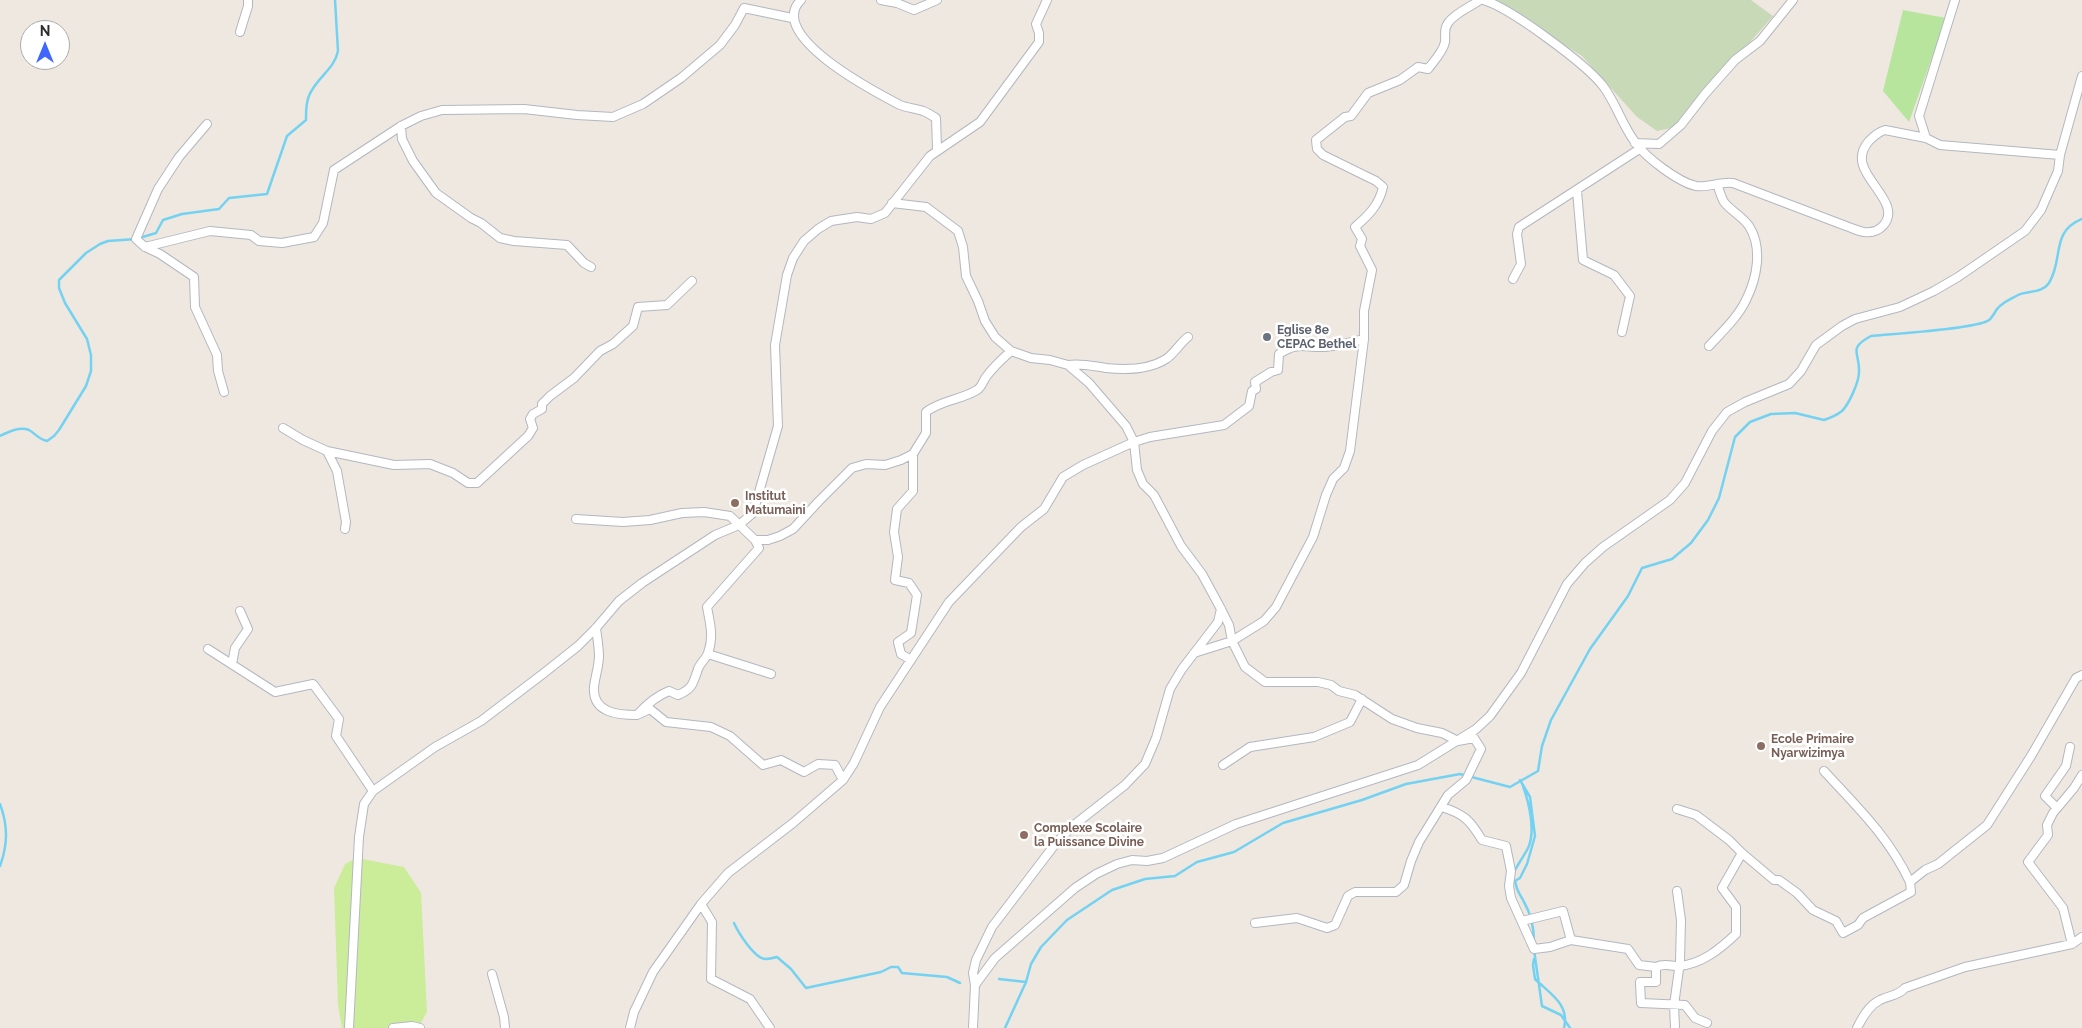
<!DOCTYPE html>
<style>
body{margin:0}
#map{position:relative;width:2082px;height:1028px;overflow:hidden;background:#efe8e0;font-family:Raleway,sans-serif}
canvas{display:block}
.north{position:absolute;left:20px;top:20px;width:50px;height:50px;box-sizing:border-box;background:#fff;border:1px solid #ababab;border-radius:50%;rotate:0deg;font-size:14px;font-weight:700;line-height:20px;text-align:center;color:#2d2d2d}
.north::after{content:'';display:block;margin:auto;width:18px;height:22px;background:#4067fc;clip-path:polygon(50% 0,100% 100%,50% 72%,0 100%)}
</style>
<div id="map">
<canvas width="2082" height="1028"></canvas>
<div class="north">N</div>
</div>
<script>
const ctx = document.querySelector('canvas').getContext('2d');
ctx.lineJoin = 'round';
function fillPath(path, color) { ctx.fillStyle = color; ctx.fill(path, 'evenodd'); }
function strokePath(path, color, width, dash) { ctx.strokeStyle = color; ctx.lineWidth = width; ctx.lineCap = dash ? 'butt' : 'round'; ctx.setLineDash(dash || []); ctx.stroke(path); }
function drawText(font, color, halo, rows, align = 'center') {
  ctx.font = font + ' Raleway,sans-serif'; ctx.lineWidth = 5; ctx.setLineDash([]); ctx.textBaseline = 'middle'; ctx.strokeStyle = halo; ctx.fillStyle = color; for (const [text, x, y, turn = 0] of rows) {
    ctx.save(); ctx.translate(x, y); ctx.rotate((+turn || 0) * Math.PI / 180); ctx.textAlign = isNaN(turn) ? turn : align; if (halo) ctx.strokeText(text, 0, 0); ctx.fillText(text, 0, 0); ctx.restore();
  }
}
fillPath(new Path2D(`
 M1903,10L1946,18L1909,122L1883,91Z`), '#b7e59d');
fillPath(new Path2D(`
 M1493,0H1751L1773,16L1676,127L1657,131L1637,117L1582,56Z`), '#c8d9b7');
fillPath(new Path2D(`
 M357,858L404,867L421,893L427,1012L418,1028H342L338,1005L334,888L345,864Z`), '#cbec98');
strokePath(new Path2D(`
 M0,436C8,432 20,426 29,430C36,434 38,439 47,441L54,436L59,430L86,386L91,371V355L87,339L65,303L59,288V280L86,253L100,244L108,241L136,239L156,233L163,220L182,214L219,209L229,198L267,194L287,136L306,120C306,110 306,99 312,90C320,76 335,67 338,51L335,0
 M1520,780L1530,797L1535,836L1527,864L1520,878L1515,881C1517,893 1519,892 1524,902C1531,914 1534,928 1534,942
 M0,804C8,826 8,844 0,866
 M1514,872C1518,864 1524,856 1528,848C1536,831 1529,803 1523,786
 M734,923C738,932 754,958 765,959C768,959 773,958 777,957L791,969L806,988L881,972L891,967H898L902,973L947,977L960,983
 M1534,950L1542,1006L1561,1015L1570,1028
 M1534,959L1533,965L1535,979C1549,993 1570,1004 1564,1028
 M999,979L1026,982
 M1005,1028L1026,982L1031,964L1041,947L1067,920L1112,890L1145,879L1175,876L1197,862L1234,852L1283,823L1362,800L1406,784L1460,774L1510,787L1538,771L1542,746L1551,720L1590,649L1628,596L1642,568L1672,559L1691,543L1708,520L1719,498L1735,437L1750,422L1771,414L1795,413L1824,420C1830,418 1837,415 1842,411C1849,404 1859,382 1859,372C1860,352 1847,349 1871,336C1891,334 1977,329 1989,320C1993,317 1995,311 1998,308C2003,302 2011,299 2018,295C2028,290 2041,294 2049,283C2064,259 2050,232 2082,219`), '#73d2f1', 2.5);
const minor = new Path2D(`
 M801,0C765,35 875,92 900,105C907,108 915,108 923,111C927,112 932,116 936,118L937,149
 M881,0L897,3L914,10L937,0
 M1483,0C1509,7 1586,64 1603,86C1616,103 1622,125 1635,142C1645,157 1678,182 1696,186C1709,188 1721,181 1733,183L1846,226C1852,228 1858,231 1864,232C1880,234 1892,221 1887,206C1879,184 1848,165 1869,141C1874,136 1878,132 1885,130L1926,138
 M1955,0L1919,116L1926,138L1940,145L2060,155
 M240,32L248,6V0
 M207,124L179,157L158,189L136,239L145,247L160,254L194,277L195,307L217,355L218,371L224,392
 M401,126L402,139L413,161L436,193L471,218L481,223L500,238L514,241L567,245L584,263L591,267
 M1635,143L1659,144L1681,125L1705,94L1735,60L1760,41L1793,0
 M1577,191L1583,260L1614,275L1630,296L1622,332
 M892,203L926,207L958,231L963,247L966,276L978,301L985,321L995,337L1011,351L1031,358L1050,360L1068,365L1089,383L1126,426L1134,442L1137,470L1143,484L1154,495L1181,546L1202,574L1221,609L1229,625L1232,641L1245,667L1265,682H1318L1331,685L1339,691L1355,695L1392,719L1417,728L1442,733L1458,741L1474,738L1481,749L1466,780L1448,795L1419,842L1411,861L1404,885L1396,892H1355L1348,896L1335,925L1327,928L1297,918L1255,923
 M145,247L210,231L251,235L259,241L282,243L314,237L323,223L334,170L401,126L421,116L442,110L524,109L577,115L613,117L643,104L681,78L720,45L735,25L744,8L792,18
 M1513,279L1521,264L1517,234L1519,227L1641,148
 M1709,346C1722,332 1738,317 1746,300C1757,278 1763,248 1749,226C1743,217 1731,211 1724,202C1721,197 1719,189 1717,184
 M1068,365C1082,363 1092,366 1106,368C1125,370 1149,370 1166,359C1174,354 1180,343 1188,337
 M283,428L303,440L327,451L337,471L346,522L345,529
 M327,451L394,465L430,464L453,473L468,483H477L528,436L533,428L530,419L533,414L542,409V404L550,396L574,378L600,351L613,344L633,326L638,307L667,305L692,281
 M576,519L623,522L650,520L682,513L704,512L730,516L755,540H768L780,536L793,529L819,501L852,468L866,464L885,465L901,460L913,454
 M596,628C597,637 599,647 599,656C599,666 595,677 594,687C592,713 618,715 637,715C646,705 656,696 669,691L678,695C693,689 693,683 698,669C700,663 706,659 708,653C714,637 710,623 707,607L759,548L755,540
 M208,649L275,692L313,684L339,719L336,736L373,791
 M1194,653L1232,641L1264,621L1276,607L1313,537L1326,495L1333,479L1344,468L1350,451L1364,339V311L1372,270L1360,246L1362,239L1355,227C1369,215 1379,205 1383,187L1376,181L1323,155L1317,149L1316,140L1345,117L1351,116L1368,93L1400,80L1418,67L1428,69C1434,61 1443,52 1445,42C1446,35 1443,30 1448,23C1456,12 1469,8 1480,0
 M708,654L771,674
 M911,660L901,654L898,642L911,633L917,595L909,583L895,580L898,557L894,532L897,509L913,491V454L926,433V412C941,400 961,400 977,390C982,387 983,381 986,377C993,367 1002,359 1011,351
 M232,664L235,648L248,629L240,611
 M639,714L650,709L666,722L711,727L730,736L763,765L781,760L804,772L818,764L835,765L843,780
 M1223,765L1250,747L1314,737L1350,722L1362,699
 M1824,771C1858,808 1888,836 1910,882
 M1442,807C1464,814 1470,820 1482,840L1506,846L1511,871L1509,886L1511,898L1534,949L1550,947L1571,940
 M2057,808L2045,796L2066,766L2070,747
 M1677,809L1696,815L1729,840L1742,853L1774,880H1779L1797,893L1813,910L1836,921L1843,933L1858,925L1863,918L1911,892L1910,882L1925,870L1938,864L1987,825L2031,756L2076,678L2082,675
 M701,904L712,922L711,979L750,999L770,1028
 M1522,921L1563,911L1571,940L1628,949L1639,965L1656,967V982H1640L1641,1003L1685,1005L1695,1018L1707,1023
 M2072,944L2063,908L2028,862L2048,835L2047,825L2053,813L2074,788L2082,775
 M1656,967C1664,963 1670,966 1679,966C1702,964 1720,949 1736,934V907L1722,888L1742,853
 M492,974L504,1017L505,1028
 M975,985L995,958L1075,888L1096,874L1117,864L1132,860L1147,861L1163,858L1236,824L1418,765L1476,729L1490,716L1521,673L1567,584L1585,563L1603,547L1670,500L1685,483L1712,431L1727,412L1745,402L1789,384L1801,371L1816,345L1842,326L1855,319L1900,307L1934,291L1958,277L2025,231L2041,210L2058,171L2060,155L2082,76
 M349,1028L359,837L364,804L373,791L435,747L481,721L544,673L578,646L596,628L619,601L642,583L715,535L739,525L753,513L778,426L775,345L787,275L793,258L804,241L818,229L831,221L857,217L871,219L885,213L930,156L980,122L1039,42V33L1036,24L1047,0
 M393,1028L412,1026L420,1028
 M630,1028L634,1012L653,972L701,904L728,873L793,823L843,780L854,763L880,707L949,602L1021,527L1044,509L1063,477L1083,465L1134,442L1150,437L1224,425L1249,406L1252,391L1256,389L1255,382L1271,372L1278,370L1279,354C1299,341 1304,348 1325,347C1338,346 1351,342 1364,339
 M973,1028L975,985L973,973L976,960L992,927L1056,843L1074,825L1125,785L1145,764L1156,738L1170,689L1182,669L1218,622L1221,609
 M1675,1028L1674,1005L1680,962L1681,920L1677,891
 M1857,1028C1862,1018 1869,1005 1880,1000C1890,995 1898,996 1905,988L1965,967L2072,944L2082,937`);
strokePath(minor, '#b3b7c1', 10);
strokePath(minor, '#fff', 8);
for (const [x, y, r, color] of [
 [1267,337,5,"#6b7280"],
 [735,503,5,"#8d6e63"],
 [1761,746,5,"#8d6e63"],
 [1024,835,5,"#8d6e63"]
]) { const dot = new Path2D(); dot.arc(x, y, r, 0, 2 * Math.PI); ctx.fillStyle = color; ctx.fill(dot); strokePath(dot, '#fff', 2); }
drawText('bold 12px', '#5b616d', '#fff', [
 ["Eglise 8e",1277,330],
 ["CEPAC Bethel",1277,344]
], 'left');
drawText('bold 12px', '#785e54', '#fff', [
 ["Institut",745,496],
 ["Matumaini",745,510],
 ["Ecole Primaire",1771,739],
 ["Nyarwizimya",1771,753],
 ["Complexe Scolaire",1034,828],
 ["la Puissance Divine",1034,842]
], 'left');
</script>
